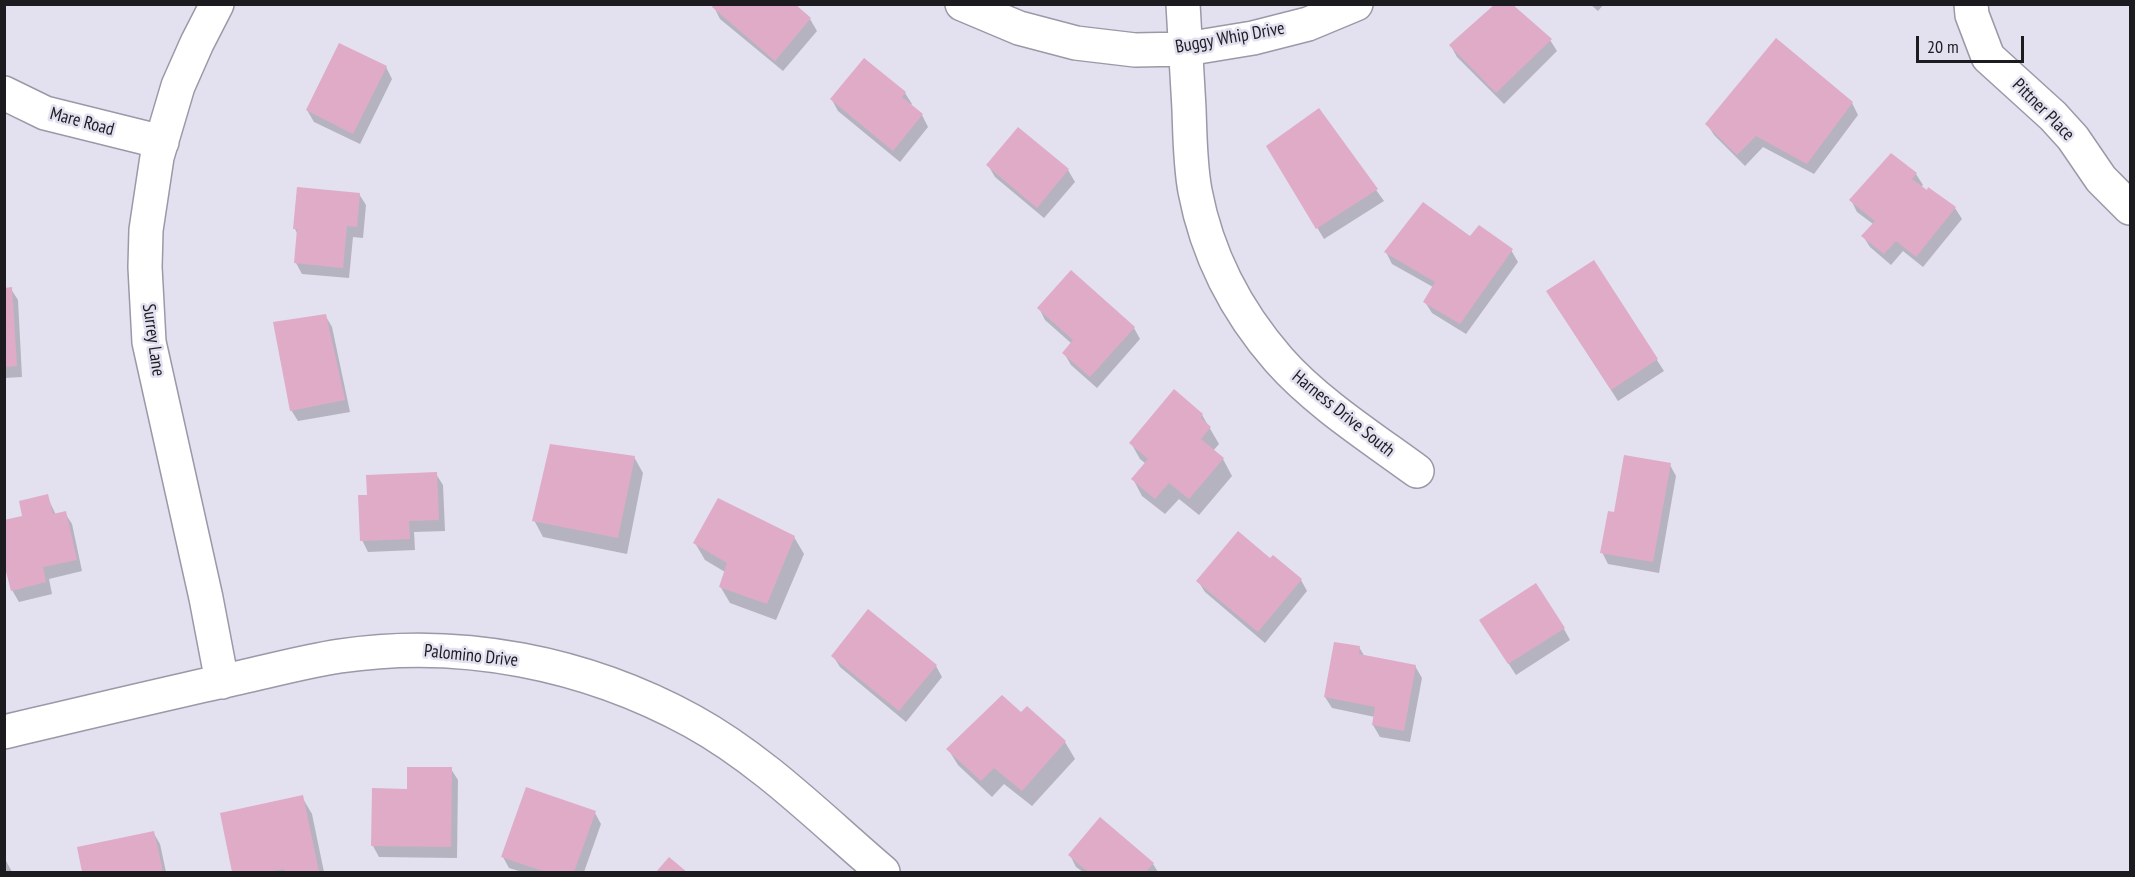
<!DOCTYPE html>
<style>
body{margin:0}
#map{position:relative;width:2135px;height:877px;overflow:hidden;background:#e3e0ef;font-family:"PT Sans Narrow",sans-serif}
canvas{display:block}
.frame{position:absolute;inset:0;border:6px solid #1c1b20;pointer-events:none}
.scale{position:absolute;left:1916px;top:36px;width:108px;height:27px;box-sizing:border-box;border:3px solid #1c1b20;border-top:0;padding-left:8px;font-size:18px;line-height:21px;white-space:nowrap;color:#1c1b20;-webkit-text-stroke:4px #e3e0ef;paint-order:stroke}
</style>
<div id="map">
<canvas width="2135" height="877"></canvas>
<div class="frame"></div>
<div class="scale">20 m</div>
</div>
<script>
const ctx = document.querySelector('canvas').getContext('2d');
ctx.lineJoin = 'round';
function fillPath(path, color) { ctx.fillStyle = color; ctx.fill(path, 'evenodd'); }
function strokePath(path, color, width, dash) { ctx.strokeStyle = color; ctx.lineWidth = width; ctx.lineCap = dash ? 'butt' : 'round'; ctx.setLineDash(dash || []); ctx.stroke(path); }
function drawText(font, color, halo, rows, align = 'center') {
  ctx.font = font + ' "PT Sans Narrow",sans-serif'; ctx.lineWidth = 5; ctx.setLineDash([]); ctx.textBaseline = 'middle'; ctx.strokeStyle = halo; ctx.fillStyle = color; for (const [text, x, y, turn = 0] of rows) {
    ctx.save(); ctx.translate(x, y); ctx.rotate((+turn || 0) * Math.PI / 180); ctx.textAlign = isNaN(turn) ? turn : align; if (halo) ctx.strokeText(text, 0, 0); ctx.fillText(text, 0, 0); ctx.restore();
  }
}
fillPath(new Path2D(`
 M793,4L810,19L817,31L783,71L720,19L714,7Z
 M1590,4H1604L1598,11Z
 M1550,40L1557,51L1504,104L1457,57L1451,46Z
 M386,67L392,79L360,144L314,122L307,110Z
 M905,93L912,104L910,106L922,115L928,127L900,162L838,111L832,100Z
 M1852,103L1858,115L1814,174L1763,147L1745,166L1714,135L1707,124Z
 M1319,110L1384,201L1324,239L1268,146Z
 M1018,129L1068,170L1075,182L1044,218L995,177L988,165Z
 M1916,174L1923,185L1921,187L1955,208L1962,219L1923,267L1903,251L1891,265L1870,247L1863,236L1873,224L1857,212L1851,200Z
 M359,194L366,205L363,238L353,237L349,278L302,274L296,263L298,235L295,229Z
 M1470,238L1511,250L1518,262L1466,334L1432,313L1425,302L1433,287L1392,264L1386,252Z
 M1594,262L1664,371L1618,401L1555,303Z
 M4,289H11L18,300L22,377L4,378Z
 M1039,308L1134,328L1140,339L1097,388L1071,365L1064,353L1072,344L1045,320Z
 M325,315L332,327L350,412L298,421L291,410Z
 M1202,415L1219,444L1213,451L1223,459L1232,476L1199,515L1179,499L1165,514L1142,496L1133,479L1146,464L1140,459L1131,443Z
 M634,457L643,473L627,554L543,537L534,520Z
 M1670,465L1676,476L1659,573L1608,564L1602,552L1615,513Z
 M436,474L443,485L445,531L414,532L415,550L368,552L362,540Z
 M47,496L56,515L65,513L72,524L82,571L49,579L52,594L19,602L12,590L24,517Z
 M794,537L804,554L776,620L730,603L720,586L725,572L705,560L695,543Z
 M1270,560L1301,580L1307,591L1265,643L1205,592L1198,581Z
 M1564,629L1570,640L1516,675L1488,632Z
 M1359,647L1365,657L1415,666L1422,678L1410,742L1380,737L1373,725L1375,717L1332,708L1325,697Z
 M833,656L936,666L942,677L906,722L840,667Z
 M1027,708L1065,742L1075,759L1032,806L1004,784L992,797L958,765L948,749L1021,714Z
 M451,769L458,780L457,858L379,857L373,846Z
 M302,797L312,814L324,872H234L222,814Z
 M595,813L601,824L584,872H522L509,868L503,857Z
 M153,832L160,844L166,872H84L78,848Z
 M1070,855L1153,864L1158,872H1083L1076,867Z
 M5,859L11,870L12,872H4Z`), '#0003');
fillPath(new Path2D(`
 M714,4H795L811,18L775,61L712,7Z
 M1495,4H1512L1552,39L1496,93L1449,45Z
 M1776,38L1853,102L1807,164L1756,136L1737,155L1705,124Z
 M339,43L387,66L353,134L306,110Z
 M864,58L906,92L902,97L923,114L893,151L830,99Z
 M1319,108L1378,189L1316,229L1266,146Z
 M1018,127L1069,169L1037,208L986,165Z
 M1891,153L1917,173L1912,179L1927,190L1928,187L1956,207L1916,257L1896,241L1884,254L1861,236L1875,221L1849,200Z
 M297,187L360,193L357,227L347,226L343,268L294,263L297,229H293Z
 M1423,202L1470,236L1479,225L1513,249L1460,324L1423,302L1435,282L1384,252Z
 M1594,260L1658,359L1611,390L1546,291Z
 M1071,270L1135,327L1090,377L1062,353L1073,340L1037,308Z
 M12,287L17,366L4,367V288Z
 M326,314L345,400L290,411L273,322Z
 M1174,389L1203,414L1201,418L1211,427L1201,439L1224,458L1189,499L1169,483L1155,499L1131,479L1148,459L1129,443Z
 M550,444L635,456L618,538L532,521Z
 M1624,455L1671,463L1653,562L1600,553L1608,511L1614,512Z
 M437,472L439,520L409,521L410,539L360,541L358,495H367L366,475Z
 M48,494L53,514L66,511L77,560L43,567L46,582L11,591L4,564V520L22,516L19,501Z
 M718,498L795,536L767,604L719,587L727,563L693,543Z
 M1238,531L1270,558L1273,555L1302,579L1258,632L1196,581Z
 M1536,583L1565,628L1508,664L1479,620Z
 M868,609L937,665L899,711L831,656Z
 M1334,642L1360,646L1359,654L1416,665L1404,731L1372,725L1375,707L1324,697Z
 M1002,695L1021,712L1027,706L1066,741L1022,791L994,768L981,781L946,749Z
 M407,767H452L451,847L371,846L372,788L407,789Z
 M526,787L596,811L574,872H546L501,857Z
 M303,795L319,872H285L284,869L268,872H232L220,813Z
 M1100,817L1154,863L1146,872H1088L1068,855Z
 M154,831L163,872H82L77,847Z
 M669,857L687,872H656Z`), '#dfabc7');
const minor = new Path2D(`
 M217,4L197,43L178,86L157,157L146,230L145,267L149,342L206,598L222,682
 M962,4L1019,28L1076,43L1135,50L1186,49L1253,38L1308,24L1356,4
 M1183,4C1185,39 1187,74 1189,109C1190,136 1190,164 1195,191C1207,254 1237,312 1279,360C1316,402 1372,438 1417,471
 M1971,4L1972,15L1988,57L2053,116L2073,138L2101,179L2130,208
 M4,93L45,113L162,142
 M4,732C76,715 147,698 219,682C259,674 300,662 340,656C461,638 586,663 692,721C763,760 822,820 883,872`);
strokePath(minor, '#9b99a7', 36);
strokePath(minor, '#fff', 33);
drawText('18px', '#1c1b20', '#e3e0ef', [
 ["Buggy Whip Drive",1230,38,-10],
 ["Pittner Place",2043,110,45],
 ["Mare Road",82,122,15],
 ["Surrey Lane",153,340,82],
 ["Harness Drive South",1343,414,39],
 ["Palomino Drive",471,656,6]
]);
</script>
